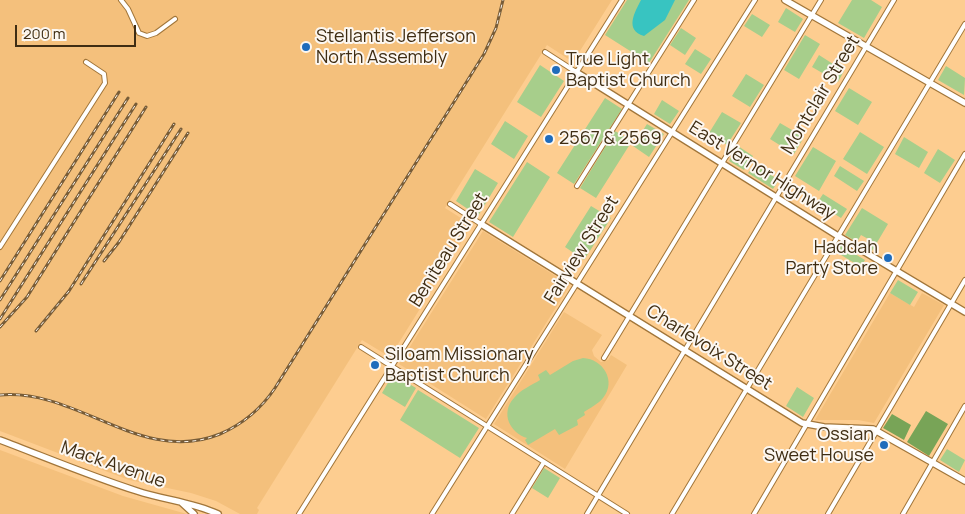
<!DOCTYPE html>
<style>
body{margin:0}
#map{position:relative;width:965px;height:514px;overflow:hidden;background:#fdcd90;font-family:Manrope,sans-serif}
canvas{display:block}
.scale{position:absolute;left:15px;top:25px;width:121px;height:22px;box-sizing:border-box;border:2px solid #3f2d13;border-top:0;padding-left:6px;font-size:15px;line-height:18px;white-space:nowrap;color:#3f2d13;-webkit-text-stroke:4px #fcf7f1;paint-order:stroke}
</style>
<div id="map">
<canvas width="965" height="514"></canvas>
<div class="scale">200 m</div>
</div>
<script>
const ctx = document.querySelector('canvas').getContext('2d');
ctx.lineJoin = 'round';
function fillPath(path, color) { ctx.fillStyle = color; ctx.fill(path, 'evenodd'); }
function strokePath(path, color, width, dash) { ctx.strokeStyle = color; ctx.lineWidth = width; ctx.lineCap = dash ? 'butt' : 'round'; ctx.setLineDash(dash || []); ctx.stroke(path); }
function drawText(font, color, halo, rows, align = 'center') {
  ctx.font = font + ' Manrope,sans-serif'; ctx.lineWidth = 4; ctx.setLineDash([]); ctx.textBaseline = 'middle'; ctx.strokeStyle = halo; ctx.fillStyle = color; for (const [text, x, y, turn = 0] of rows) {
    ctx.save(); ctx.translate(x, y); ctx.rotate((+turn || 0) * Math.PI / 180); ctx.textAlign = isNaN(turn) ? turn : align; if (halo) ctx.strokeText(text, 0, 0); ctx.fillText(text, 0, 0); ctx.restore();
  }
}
fillPath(new Path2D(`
 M0,0H612L573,62L547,45L445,208L472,225L390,357L362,340L257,508L259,510L257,514H240L216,501L191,493L129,480L0,431Z
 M483,231L570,285L486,419L399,364Z
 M890,293L914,307L922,293L944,305L874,423L858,420H815Z
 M564,312L602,335L592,350L594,356L601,362L608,360L611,355L627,365L565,469L494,424Z
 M0,450L123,496L187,514H0Z`), '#f4c07c');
fillPath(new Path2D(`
 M627,0H689L649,63L605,35Z
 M852,0H871L882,7L864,38L838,23Z
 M786,8L803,19L795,32L778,22Z
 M752,14L770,25L762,37L744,26Z
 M681,28L696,38L685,55L670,45Z
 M805,35L820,44L799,79L784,70Z
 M695,49L711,59L701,74L685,64Z
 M819,55L844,71L838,82L812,67Z
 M540,65L564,81L541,117L517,102Z
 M946,66L965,78L964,95L938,80Z
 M746,74L764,85L750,107L732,96Z
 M849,88L872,102L858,125L835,111Z
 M605,98L622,109L574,184L557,173Z
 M662,100L679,111L670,124L654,114Z
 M722,112L741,123L727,145L709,133Z
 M505,121L528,136L514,159L491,144Z
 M780,123L804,137L794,154L770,139Z
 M647,124L664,134L649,157L633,146Z
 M615,131L632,141L596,198L580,188Z
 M860,132L884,147L867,174L843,159Z
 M904,137L928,152L919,168L895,154Z
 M738,146L753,156L744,170L729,161Z
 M813,147L836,161L819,191L795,176Z
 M938,149L955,160L940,183L924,173Z
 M527,162L550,177L513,237L489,222Z
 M754,164L779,180L773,189L748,173Z
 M840,166L864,181L857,191L834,176Z
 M475,169L498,183L478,216L456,201Z
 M823,194L847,209L841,218L817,203Z
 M591,206L611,218L584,260L565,247Z
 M862,208L888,224L872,251L866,247L870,240L861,235L857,242L845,235Z
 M840,245L865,260L861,267L836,252Z
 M898,280L918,292L910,305L890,293Z
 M583,358C603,359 617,381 603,398C598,404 590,408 584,412L585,415L577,420L578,425L559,435L555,429L528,445L525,440L527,438C510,433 500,413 514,398C520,390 532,385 540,380L538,375L546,370L550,375L573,361Z
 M393,374L416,388L405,407L382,393Z
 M797,387L814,398L803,417L786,406Z
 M418,390L479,428L460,458L400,420Z
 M947,449L965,460L959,472L940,460Z
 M544,468L560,478L548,498L532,488Z`), '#a7ce8b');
fillPath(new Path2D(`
 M926,411L948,424L929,456L907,442Z
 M892,414L911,425L904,440L883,428Z`), '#78a457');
fillPath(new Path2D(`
 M641,0H675L665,20L644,36C624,30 635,12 641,0Z`), '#38c4c1');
const street = new Path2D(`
 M121,0L128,9L139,33L147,36L156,33L175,19
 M545,52L576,72
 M577,186L694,0
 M450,204L481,224
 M0,247L105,83L104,74L86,62
 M361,347L627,514
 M604,358L821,0
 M299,514L622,0
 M432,514L755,0
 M512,514L544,462
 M587,514L894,0
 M672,514L965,24
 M754,514L965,154
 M828,514L965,280
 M903,514L965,406`);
const secondary = new Path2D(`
 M785,0L965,103
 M576,72L838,236L965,312
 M481,224L802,423L824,427L873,429L965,481
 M0,440C45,457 90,476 137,491C164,500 192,502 218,514
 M182,503L194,514`);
strokePath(street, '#a2763a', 6);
strokePath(secondary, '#a2763a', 8);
strokePath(street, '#fff', 4);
strokePath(secondary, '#fff', 5.5);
const rail = new Path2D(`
 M104,261L119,242L188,133
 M0,281L119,92
 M81,284L181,129
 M0,300L128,98
 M0,319L136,104
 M0,327L27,297L146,107
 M36,331L69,291L174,124
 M0,395C78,388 141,466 220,434C243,424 261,409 275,388L484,54L496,28L503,0`);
strokePath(rail, '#775c38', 3);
strokePath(rail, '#fcf7f1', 1, [4]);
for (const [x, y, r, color] of [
 [306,47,5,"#1f6cbc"],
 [556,70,5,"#1f6cbc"],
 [549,139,5,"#1f6cbc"],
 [888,258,5,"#1f6cbc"],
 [375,365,5,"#1f6cbc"],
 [884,445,5,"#1f6cbc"]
]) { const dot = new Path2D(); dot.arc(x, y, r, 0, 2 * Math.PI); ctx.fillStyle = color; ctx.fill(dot); strokePath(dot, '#fcf7f1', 2); }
drawText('18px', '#3f2d13', '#fcf7f1', [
 ["Stellantis Jefferson",316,37],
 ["North Assembly",316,58],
 ["True Light",566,60],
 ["Baptist Church",566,81],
 ["2567 & 2569",559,139],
 ["Haddah",878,248,"right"],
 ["Party Store",878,269,"right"],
 ["Siloam Missionary",385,355],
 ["Baptist Church",385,376],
 ["Ossian",874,435,"right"],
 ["Sweet House",874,456,"right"]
], 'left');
drawText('18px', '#3f2d13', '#fcf7f1', [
 ["Montclair Street",821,95,-59],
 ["East Vernor Highway",762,171,32],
 ["Beniteau Street",449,250,-58],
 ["Fairview Street",582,250,-58],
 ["Charlevoix Street",709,348,32],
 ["Mack Avenue",113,465,19]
]);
</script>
